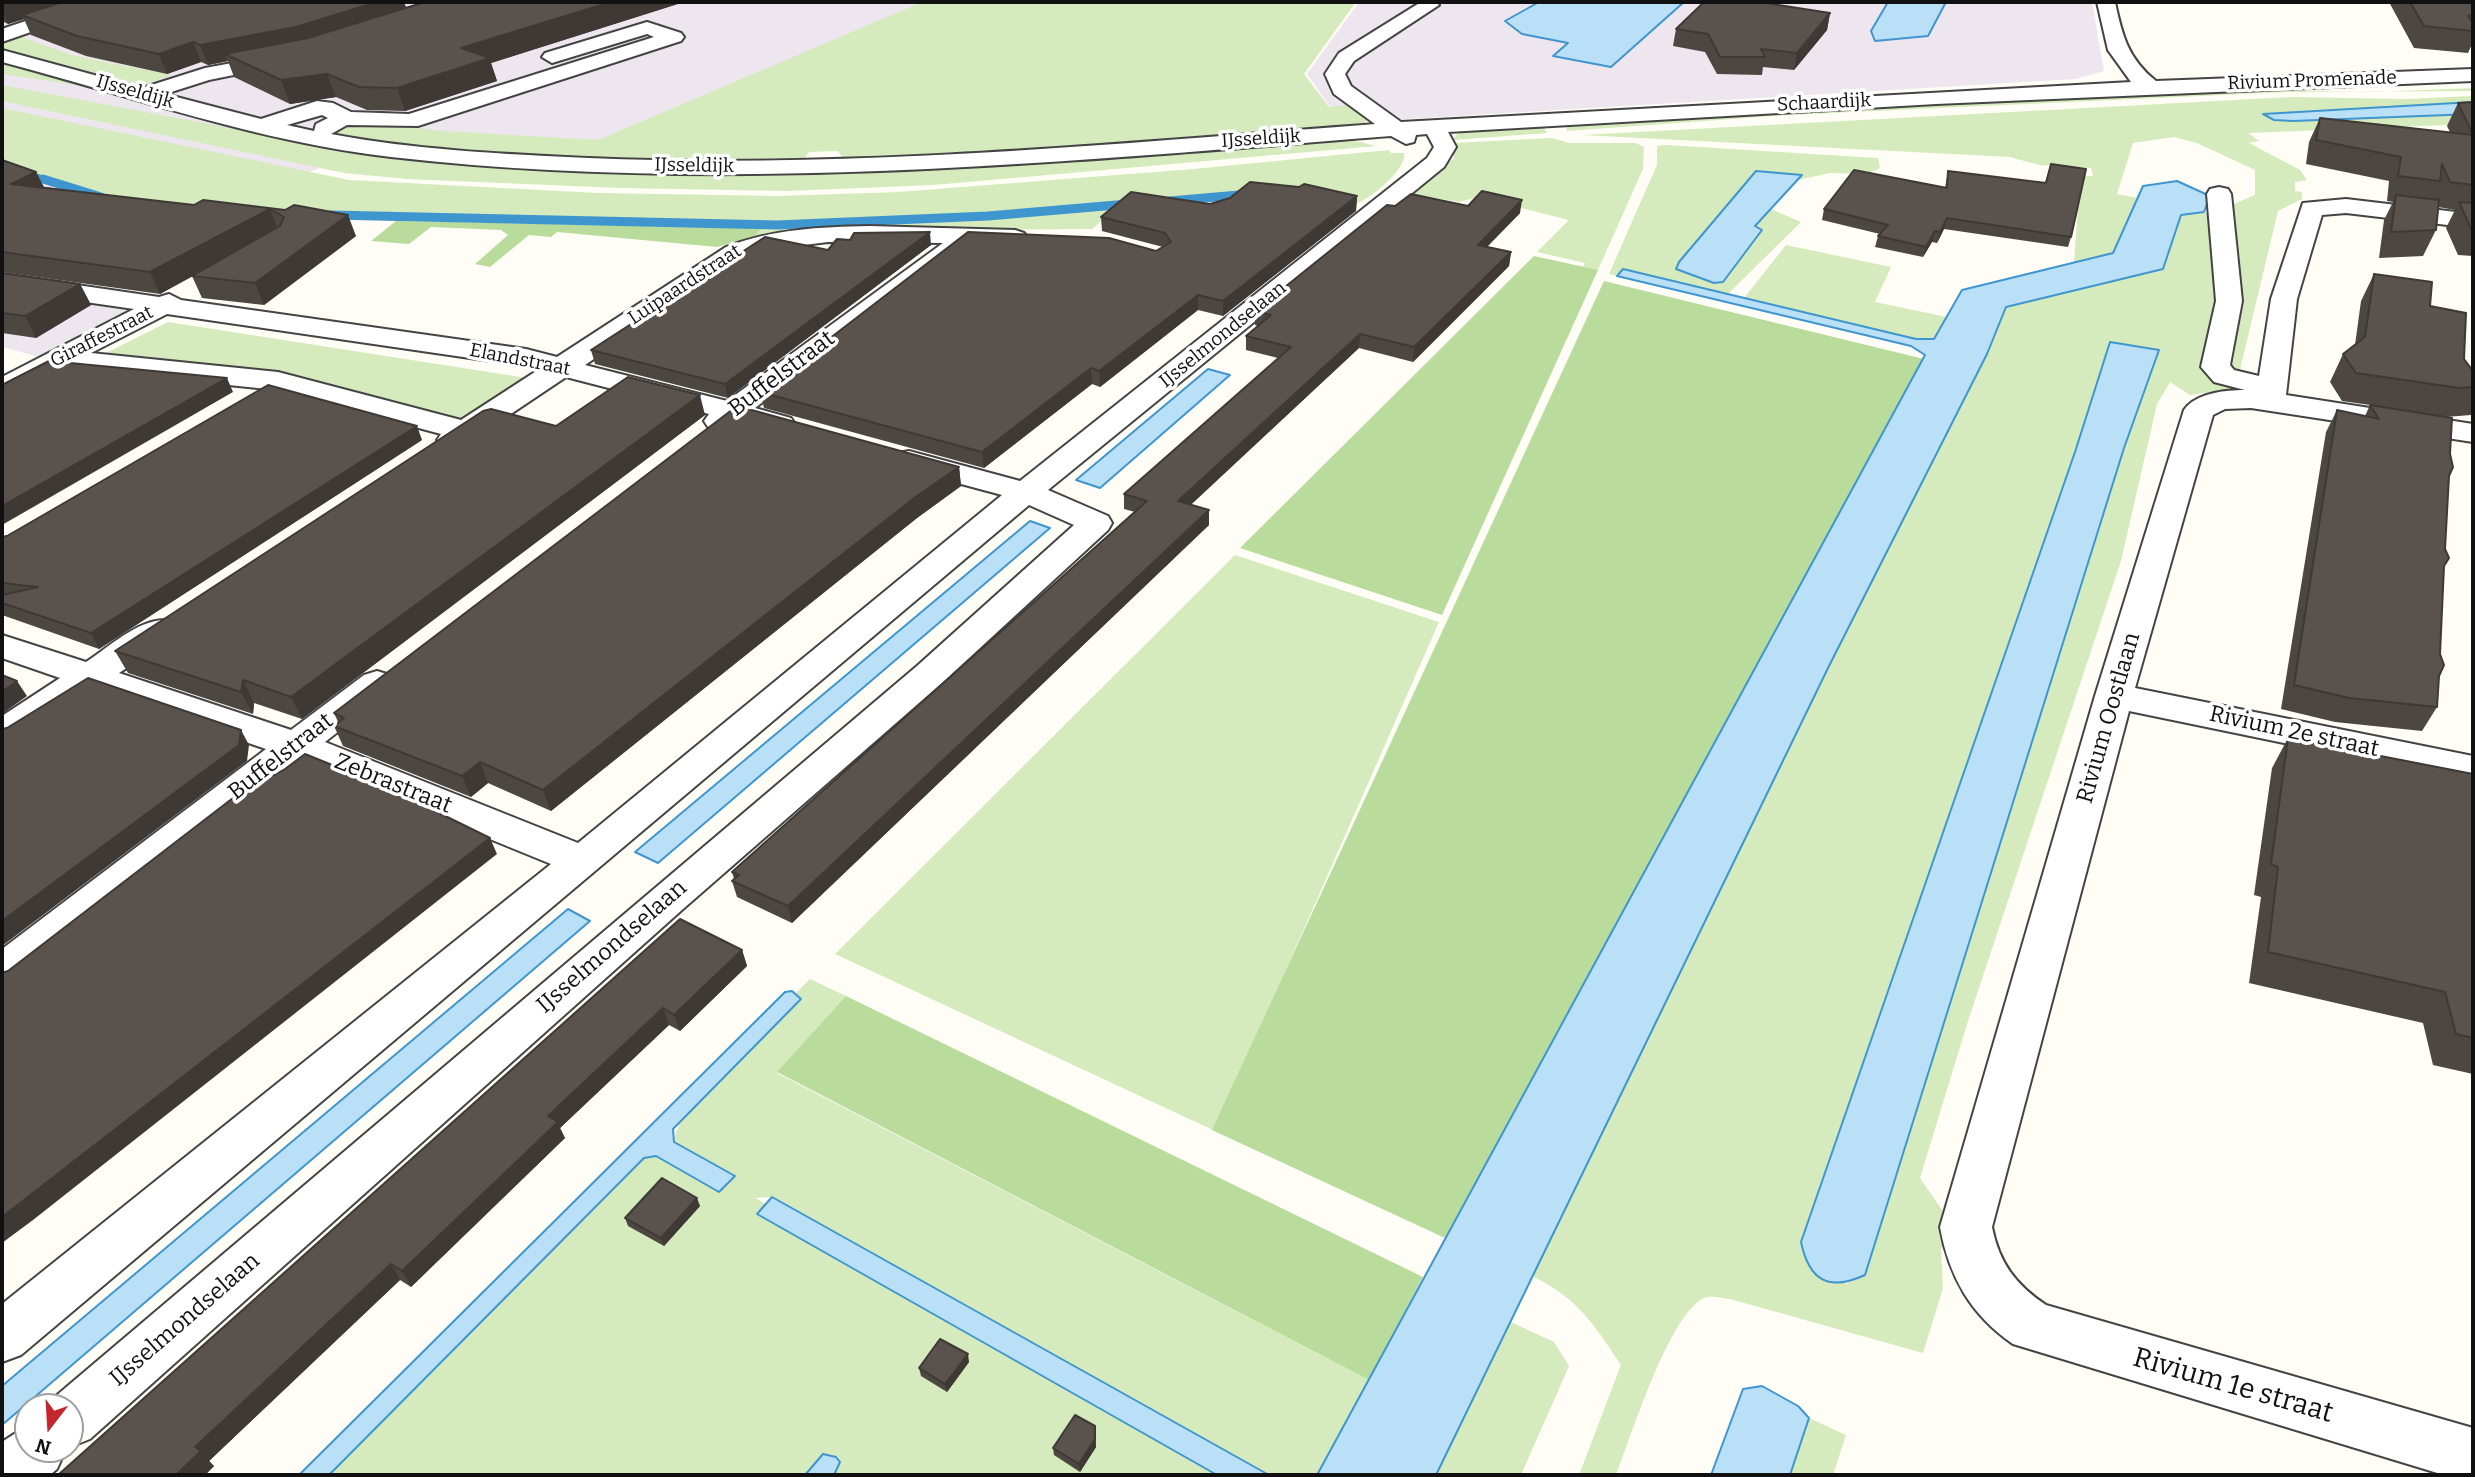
<!DOCTYPE html>
<style>
body{margin:0}
#map{position:relative;width:2475px;height:1477px;overflow:hidden;background:#fffdf5;font-family:Bitter,serif}
canvas{display:block}
.frame{position:absolute;inset:0;border:4px solid #111;pointer-events:none}
.north{position:absolute;left:14px;top:1393px;width:70px;height:70px;box-sizing:border-box;background:#fff;border:2px solid #a0a0a0;border-radius:50%;rotate:197deg;font-size:19px;font-weight:700;line-height:28px;text-align:center;color:#111}
.north::after{content:'';display:block;margin:auto;width:24px;height:32px;background:#c4262e;clip-path:polygon(50% 0,100% 100%,50% 72%,0 100%)}
</style>
<div id="map">
<canvas width="2475" height="1477"></canvas>
<div class="frame"></div>
<div class="north">N</div>
</div>
<script>
const ctx = document.querySelector('canvas').getContext('2d');
ctx.lineJoin = 'round';
function fillPath(path, color) { ctx.fillStyle = color; ctx.fill(path, 'evenodd'); }
function strokePath(path, color, width, dash) { ctx.strokeStyle = color; ctx.lineWidth = width; ctx.lineCap = dash ? 'butt' : 'round'; ctx.setLineDash(dash || []); ctx.stroke(path); }
function drawText(font, color, halo, rows, align = 'center') {
  ctx.font = font + ' Bitter,serif'; ctx.lineWidth = 7; ctx.setLineDash([]); ctx.textBaseline = 'middle'; ctx.strokeStyle = halo; ctx.fillStyle = color; for (const [text, x, y, turn = 0] of rows) {
    ctx.save(); ctx.translate(x, y); ctx.rotate((+turn || 0) * Math.PI / 180); ctx.textAlign = isNaN(turn) ? turn : align; if (halo) ctx.strokeText(text, 0, 0); ctx.fillText(text, 0, 0); ctx.restore();
  }
}
fillPath(new Path2D(`
 M2,2H969L661,144L424,133L196,210L57,289L165,305L54,361L2,347Z
 M1359,2H2092L2104,71L2075,79L1341,123L1307,74Z`), '#eee6ef');
fillPath(new Path2D(`
 M922,2H1356L1304,74L1329,107L1348,105L1367,116L1365,123L1354,127L958,155L844,160L838,151L809,152L805,158C758,168 704,162 656,160C548,157 440,151 332,136L339,128L372,123L444,131L598,140Z
 M16,35L75,56L172,75L143,85L2,49V39Z
 M2,61L102,89L2,74Z
 M2,85L278,137L729,171L1344,138L1376,146L934,185L788,191L620,188L407,179L344,173L2,101Z
 M2473,88V91L2287,92L1787,115L1567,131L1566,123L2201,89L2375,92Z
 M2473,96V102L2263,114L2293,121L2473,114V124L2248,133L2259,141L2249,143L2300,170L2307,180L2295,182V191L2302,192V199L2278,211L2239,374L2225,369L2229,217L2234,204L2255,195V170L2197,143L2174,137L2133,143L2117,194L2138,198L2114,253L2074,263L2080,176H2093L2091,168L2039,165L2010,157L1582,135L2291,97L2406,99Z
 M2,108L349,180L598,193L778,196L899,192L1193,169L1389,150L1391,153H1404C1408,169 1368,201 1353,205L1305,194L1117,207L1092,229L812,231L755,236L760,228L396,221L196,210L118,199L2,168Z
 M1543,126L1547,133L1453,140L1457,134L1479,129Z
 M1552,138L1569,143H1636L1644,147L1643,169L1598,270L1583,267L1585,263L1537,252L1569,220L1478,197L1459,202L1407,193L1454,158L1453,143Z
 M1666,145L1878,158L1880,168L1867,174L1830,173L1798,180L1802,176L1679,262L1762,230L1755,226L1771,209L1801,222L1728,294L1623,269L1617,276L1609,274L1657,165V146Z
 M2212,212L2219,298L2203,367L2245,387L2190,395L2170,382L2157,404L2121,561L1968,1021L1920,1178L1949,1220L1941,1250L1943,1288L1923,1353L1730,1299C1722,1298 1711,1295 1704,1298C1669,1314 1631,1437 1616,1475H1579L1621,1365C1593,1323 1577,1297 1530,1275L1829,665L1987,354L2006,307L2163,269L2181,215ZM2110,342L2159,350L2124,448L1865,1275L1846,1284L1801,1242L2075,452Z
 M1786,245L1891,267L1875,302L1947,317L1934,339H1916L1744,298Z
 M168,322L527,378L457,422L96,358Z
 M1235,555L1439,622L1215,1131L835,954Z
 M810,979L846,996L777,1073L1369,1380L1317,1475H1269L773,1197L755,1198L1244,1475H313L649,1139L673,1142L687,1102Z
 M1511,1322L1554,1342L1569,1366L1521,1475H1436Z
 M1809,1418L1846,1435L1833,1475H1790Z`), '#d5ebbd');
fillPath(new Path2D(`
 M396,221H397L761,228L755,236L717,247L557,232L551,237L529,235L490,267L475,264L508,235L501,230L431,227L409,244L371,241Z
 M1534,256L1598,270L1442,615L1240,548Z
 M1604,281L1924,359L1445,1238L1212,1130Z
 M846,996L1423,1277L1369,1380L777,1072Z`), '#b9dc9c');
const water = new Path2D(`
 M1539,2H1684L1611,67L1553,56L1568,43L1522,34L1505,21Z
 M1888,2H1946L1928,36L1875,41L1871,31Z
 M2473,102V114L2293,121L2274,120L2263,114Z
 M1756,171L1802,175L1755,226L1762,230L1723,282L1714,283L1676,269L1679,262Z
 M2177,181L2210,196L2204,212L2181,215L2163,269L2006,307L1987,354L1829,666L1436,1475H1317L1925,355L1911,346L1617,276L1623,269L1916,339H1934L1962,290L2113,253L2143,186Z
 M2110,342L2159,350L2124,448L1865,1275C1828,1292 1809,1280 1801,1242L2075,452Z
 M1208,369L1230,375L1100,488L1076,480Z
 M1030,521L1050,528L658,863L635,852Z
 M568,909L590,921L2,1425V1386Z
 M792,991L801,999L673,1129L674,1142L735,1176L719,1192L656,1156L644,1158L329,1475H299L785,992Z
 M772,1197L1269,1475H1217L757,1214Z
 M1762,1386L1798,1406L1809,1418L1790,1475H1711L1743,1389Z
 M823,1454L836,1457L840,1462L834,1475H805Z`);
fillPath(water, '#b9e0f7');
strokePath(water, '#3f96cf', 2);
strokePath(new Path2D(`
 M2,166L49,181`), '#3f96cf', 7);
strokePath(new Path2D(`
 M43,179L101,197
 M1170,201L1250,194
 M331,215L777,225L988,216L1128,204`), '#3f96cf', 9);
const minor = new Path2D(`
 M54,2H93L97,6L94,10L2,42V29L64,8Z
 M1421,2H1436L1439,5L1354,61L1345,74L1351,86L1401,122L2131,82L2108,50L2097,2H2115C2122,35 2128,59 2156,81L2473,69V81L1936,104L1448,132L1456,147L1444,167L1048,490L1108,516L1112,523L1108,530L943,682L683,909L90,1439L70,1447V1407H47L50,1401L917,666L1074,525L1029,505L21,1355L2,1362V1304L551,864L301,762L18,985L2,990V949L266,749L94,690L16,742L2,745V716L60,678L2,658V635L86,662C111,646 143,614 174,621L179,629L174,637L119,673L291,730L364,675L377,671L390,675L396,683L390,691L325,742L578,843L1002,495L898,467L893,460L898,453L909,451L1020,481L1427,158L1434,147L1427,134L1416,135L1414,142L1406,144L1391,136C1059,162 724,195 391,157C258,142 131,96 2,62V50L142,88L205,68L281,54L291,60L288,64L209,80L165,94L261,119L317,101L333,103L351,112L409,114L654,37L647,34L552,63L542,57L545,53L647,22L681,33L684,37L681,41L418,126L347,125L331,134C415,150 503,154 589,158C851,169 1113,144 1375,124L1334,94L1325,74L1339,53ZM322,115L328,118L316,124L314,131L287,125Z
 M2219,187L2228,189L2231,194L2242,301L2230,365L2234,370L2259,376L2271,299L2303,203L2346,199L2473,214V228L2346,213L2322,215L2297,299L2286,395L2473,424V442L2251,408L2225,409L2213,415L2135,688L2473,756V782L2129,711L1992,1227C1999,1263 2016,1285 2046,1305L2473,1428V1475H2444L2013,1344C1971,1315 1949,1277 1940,1227L2095,696L2184,410C2196,393 2225,390 2245,390L2214,382L2201,367L2216,301L2207,194L2210,189Z
 M869,226L1015,230L1024,233L1028,238L1024,243L1015,246L955,243L961,249L957,254L755,408L791,418L795,424L791,430C772,435 758,425 740,423C730,422 725,431 708,427L704,421L709,414L566,377L463,446L452,449L441,446L437,440L441,434L277,390L83,370H60L2,397V377L134,309L2,290V274L159,297L169,294L181,300L526,349L557,357L726,247C772,229 820,227 869,226ZM828,242L943,243L727,401L585,365L744,257L764,250ZM167,314L525,366L538,370L461,420L278,372L91,353Z
 M28,1425V1449H66L57,1469L50,1475H2V1442Z`);
strokePath(minor, '#444', 4);
fillPath(minor, '#fff');
fillPath(new Path2D(`
 M2,2L56,4L62,2H404L406,8L425,2H684L491,63L497,81L405,111L367,110L336,97L290,104L234,77L228,61L208,65L201,62L167,74L86,56L31,35L24,19L8,24L2,21Z
 M2389,2H2473V42L2468,53L2414,48Z
 M1830,13L1827,30L1794,70L1763,67L1762,75L1717,74L1705,52L1673,46L1676,29Z
 M2473,102V256L2458,255L2446,228L2455,210L2438,207L2436,230L2423,256L2379,258L2384,220L2393,202L2387,201L2389,181L2306,164L2309,142L2320,118L2450,132L2447,126L2458,103Z
 M2,160L36,172L44,187L194,205L285,210L356,236L264,305L202,298L192,276L160,294L2,272Z
 M2051,164L2071,237L2068,247L1944,229L1937,243L1932,242L1923,257L1875,247L1878,236L1880,234L1822,220L1824,209L1945,188L1948,171L2045,183Z
 M1357,196L1356,211L1223,316L1198,310L1100,387L1092,384L984,468L764,408L760,392L1156,251L1163,247L1102,231L1101,217L1210,204Z
 M1395,206H1468L1520,213L1487,247L1511,252L1509,266L1413,362L1359,348L1191,504L1209,525L792,923L737,897L732,881L734,879L732,872L1135,512L1124,509V494L1278,358L1246,350V336L1258,326L1255,325V311Z
 M850,240L931,245L728,398L595,364L591,350L828,250Z
 M2,273L80,284L91,305L36,338L2,333Z
 M2374,274L2430,306L2464,359L2473,371V410L2471,415L2446,417L2449,476L2445,549L2449,558L2444,567L2437,707L2422,731L2335,722L2281,709L2326,432L2337,410L2365,416L2370,405L2342,401L2330,382L2343,354L2355,345L2361,301Z
 M705,415L302,719L254,703L253,714L128,673L115,651L556,426Z
 M422,440L99,649L2,615V537Z
 M959,467L961,486L917,518L551,811L488,783L471,797L343,746L334,726L338,722L334,713Z
 M2288,738L2473,774V1074L2433,1065L2423,1023L2249,983L2261,897L2254,895L2272,768Z
 M680,919L742,950L747,966L680,1031L669,1025L560,1128L565,1138L411,1287L400,1280L209,1461L214,1466L205,1475H58Z
 M700,1206L664,1246L628,1226L625,1218Z
 M969,1362L947,1392L921,1376L919,1368Z
 M1095,1426L1096,1447L1080,1472L1054,1455L1053,1448Z`), '#4d4742');
fillPath(new Path2D(`
 M9,2H55L58,7L22,15L24,19L8,24L2,11V4Z
 M377,2H404L408,13L303,46L225,54L228,61L208,65L200,45Z
 M611,2H684L491,63L497,81L405,111L397,88L461,48Z
 M1830,13L1827,30L1794,70L1797,53Z
 M193,42L201,62L167,74L159,54Z
 M327,74L336,97L290,104L281,80Z
 M36,172L46,192L11,184Z
 M1357,196L1356,211L1223,316V301Z
 M1522,200L1520,213L1476,258L1478,245Z
 M270,209L278,230L160,294L150,272Z
 M348,215L356,236L264,305L255,283Z
 M1947,218L1944,229L1937,243L1940,232Z
 M1935,231L1932,242L1923,257L1926,247Z
 M930,232L931,245L728,398L725,384Z
 M1511,252L1509,266L1413,362L1414,347Z
 M80,284L91,305L36,338L25,316Z
 M1198,295V310L1100,387L1099,371Z
 M1360,334L1359,348L1179,516L1178,501Z
 M1091,368L1092,384L984,468L982,452Z
 M227,378L233,392L2,525V506Z
 M700,395L705,415L302,719L291,697Z
 M417,426L422,440L99,649L91,633Z
 M959,467L961,486L917,518L551,811L543,790L914,498Z
 M1209,510V525L792,923L788,906Z
 M243,680L254,703L253,714L241,692Z
 M17,681L27,696L2,714V692Z
 M241,730L249,745L247,761L2,946V921Z
 M480,762L488,783L471,797L462,776Z
 M490,838L497,854L33,1220L2,1243V1217Z
 M742,950L747,966L680,1031L674,1015Z
 M663,1008L669,1025L560,1128L565,1138L411,1287L402,1271L548,1116Z
 M697,1198L700,1206L664,1246L661,1238Z
 M391,1264L400,1280L209,1461L214,1466L205,1475H176L195,1447Z
 M968,1354L969,1362L947,1392L945,1384Z
 M1095,1426L1096,1447L1080,1472L1079,1464Z`), '#3f3936');
const building = new Path2D(`
 M62,2H377L296,27L200,45L193,42L159,54L77,36L22,15Z
 M425,2H611L461,48L490,58L397,88L359,87L327,74L281,80L225,54L308,38Z
 M1704,2H1759L1830,13L1797,53L1761,49L1765,57H1720L1708,34L1676,29Z
 M2410,2H2473V15L2468,16L2473,23V31L2424,26Z
 M2473,102V185L2450,182L2442,164L2440,181L2398,176L2401,157L2316,140L2320,118L2473,135L2458,103Z
 M2,160L36,172L11,184L194,205L203,200L285,210L294,205L348,215L255,283L192,276L280,226L284,217L270,209L150,272L2,252Z
 M2051,164L2086,169L2071,237L1947,218L1940,232L1935,231L1926,247L1878,236L1888,225L1824,209L1854,170L1947,188L1948,171L2046,183Z
 M1250,182L1299,187L1304,184L1357,196L1223,301L1198,295L1099,371L1091,368L982,452L760,392L968,232L1109,238L1156,251L1171,242L1165,233L1101,217L1131,192L1210,204L1230,198Z
 M1482,191L1522,200L1478,245L1511,252L1414,347L1360,334L1178,501L1209,510L788,906L732,881L739,875L732,872L1147,501L1124,494L1291,347L1246,336L1271,315L1255,311L1387,205L1395,206L1411,194L1468,206Z
 M2396,195L2439,200L2436,230L2391,232Z
 M2459,202L2473,203V229H2471Z
 M930,232L725,384L591,350L765,237L828,250L837,239L850,240L854,233Z
 M2,273L80,284L25,316L2,313Z
 M2374,274L2432,282L2430,306L2466,313L2464,359L2473,371V387L2459,388L2356,373L2343,354L2365,337Z
 M49,361L227,378L2,506V385Z
 M628,377L700,395L291,697L243,680L241,692L115,651L483,411L491,409L556,426Z
 M268,385L417,426L91,633L2,603V595L38,587L2,583V537L7,536Z
 M2370,405L2452,418L2450,454L2453,467L2449,476L2445,549L2449,558L2444,566L2440,654L2444,665L2439,676L2437,707L2349,698L2294,685L2337,410L2379,419Z
 M737,406L959,467L914,498L543,790L480,762L462,776L334,726L344,718L334,713Z
 M2,675L17,681L2,692Z
 M88,678L241,730L239,745L2,921V729L7,728Z
 M2288,738L2473,774V1038L2456,1034L2445,992L2268,952L2278,867L2271,864Z
 M305,754L433,806L429,808L490,838L2,1217V973L8,971L233,798L285,769Z
 M680,919L742,950L674,1015L663,1008L548,1116L558,1122L402,1271L391,1264L195,1447L201,1451L176,1475H58Z
 M662,1178L697,1198L661,1238L625,1218Z
 M940,1339L968,1354L945,1384L919,1368Z
 M1075,1415L1095,1426V1439L1079,1464L1053,1448Z`);
fillPath(building, '#5a524d');
strokePath(building, '#3f3936', 2);
drawText('19px', '#111', '#fff', [
 ["Rivium Promenade",2312,81,-2],
 ["IJsseldijk",135,92,16],
 ["Schaardijk",1824,103,-3],
 ["IJsseldijk",1261,139,-4],
 ["IJsseldijk",694,166,1],
 ["Luipaardstraat",685,285,-33],
 ["IJsselmondselaan",1223,335,-39],
 ["Giraffestraat",102,337,-27],
 ["Elandstraat",520,360,11]
]);
drawText('23px', '#111', '#fff', [
 ["Buffelstraat",782,374,-37],
 ["Rivium Oostlaan",2109,718,-74],
 ["Rivium 2e straat",2294,732,12],
 ["Buffelstraat",281,757,-38],
 ["Zebrastraat",393,784,22],
 ["IJsselmondselaan",612,947,-41],
 ["IJsselmondselaan",185,1320,-41]
]);
drawText('28px', '#111', '#fff', [
 ["Rivium 1e straat",2233,1386,16]
]);
</script>
